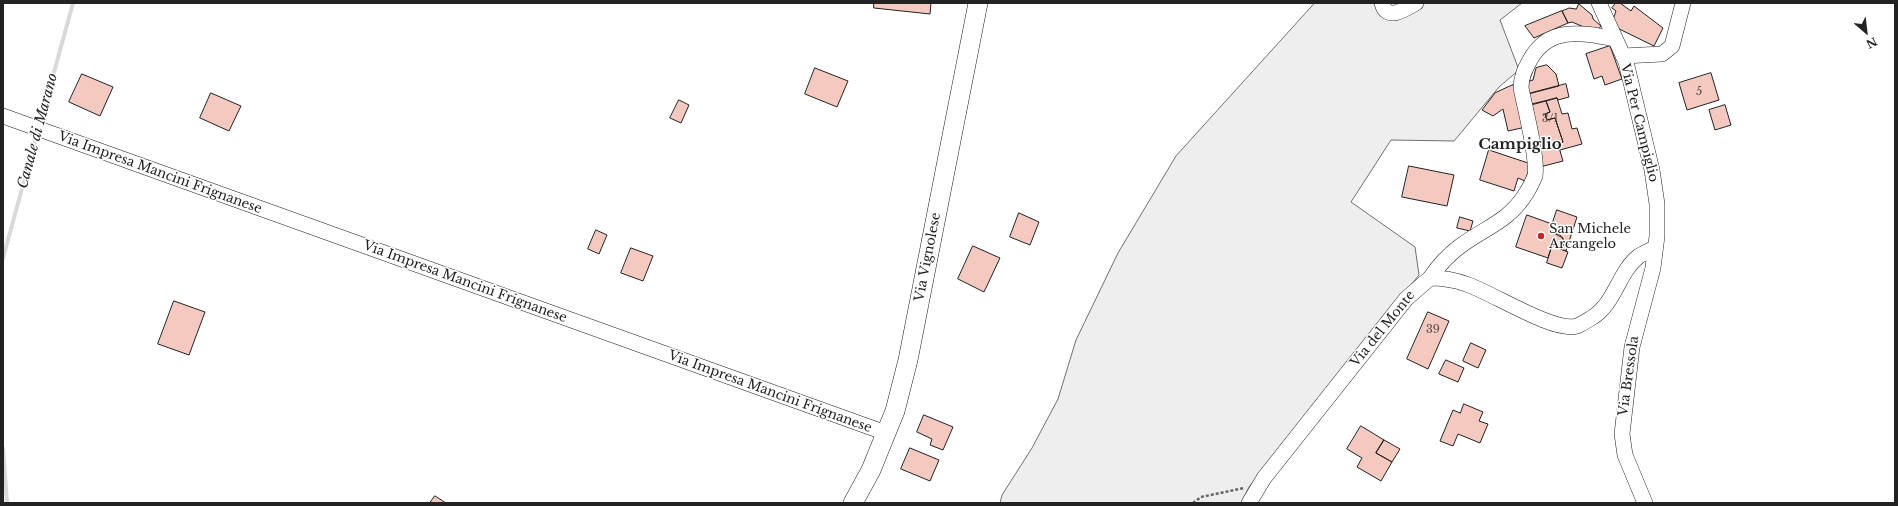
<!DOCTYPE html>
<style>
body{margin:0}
#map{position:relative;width:1898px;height:506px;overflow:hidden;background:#fff;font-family:"Libre Baskerville",serif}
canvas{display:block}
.frame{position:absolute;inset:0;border:4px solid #222;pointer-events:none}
.north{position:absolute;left:1846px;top:12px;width:40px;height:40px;-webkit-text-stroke:3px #fff;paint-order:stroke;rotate:152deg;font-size:11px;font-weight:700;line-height:16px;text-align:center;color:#222}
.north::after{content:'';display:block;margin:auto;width:14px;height:18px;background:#222;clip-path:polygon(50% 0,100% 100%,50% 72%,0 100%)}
</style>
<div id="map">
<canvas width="1898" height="506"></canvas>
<div class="frame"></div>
<div class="north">N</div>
</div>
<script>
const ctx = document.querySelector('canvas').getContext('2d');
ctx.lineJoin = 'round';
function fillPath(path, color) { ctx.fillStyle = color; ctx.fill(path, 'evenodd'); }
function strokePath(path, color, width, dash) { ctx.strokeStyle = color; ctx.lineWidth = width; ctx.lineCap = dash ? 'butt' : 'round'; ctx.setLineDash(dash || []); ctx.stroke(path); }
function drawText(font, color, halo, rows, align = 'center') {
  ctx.font = font + ' "Libre Baskerville",serif'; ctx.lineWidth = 3; ctx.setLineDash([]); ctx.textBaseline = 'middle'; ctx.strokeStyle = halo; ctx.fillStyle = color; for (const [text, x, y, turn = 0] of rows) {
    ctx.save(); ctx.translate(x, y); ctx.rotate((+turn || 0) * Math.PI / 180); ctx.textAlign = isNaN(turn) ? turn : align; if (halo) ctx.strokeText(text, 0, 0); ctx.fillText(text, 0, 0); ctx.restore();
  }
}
const green = new Path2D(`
 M1315,3H1522L1500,20L1519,70L1499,87L1454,141L1391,140L1351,202L1415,247L1419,275L1249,487L1241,503H1000L1002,495L1032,448L1058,399L1076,340L1118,253L1176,156Z`);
fillPath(green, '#eee');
strokePath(green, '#6f6f6f', 1);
strokePath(new Path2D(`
 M3,258L73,3
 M3,448L7,503`), '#d9d9d9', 4);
const building = new Path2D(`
 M874,3H931L930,14L874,8Z
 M1616,3H1620L1631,11L1634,6L1663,28L1654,46L1611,25L1616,11L1612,8Z
 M1579,4L1592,15L1593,19L1601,26L1596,32L1572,22L1568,23L1562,11L1569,8L1576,9Z
 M1562,11L1568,23L1534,38L1525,26Z
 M1610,46L1622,79L1605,85L1602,76L1594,79L1586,54Z
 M1547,65L1556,74L1559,86L1528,94L1525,82L1533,80L1536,68Z
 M815,68L848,81L837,107L805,94Z
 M1711,73L1719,100L1687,110L1679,83Z
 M82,74L113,87L100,116L69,102Z
 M1566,84L1569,97L1558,100L1557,98L1531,105L1528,94Z
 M1513,85L1526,127L1508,131L1503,109L1493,116L1482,110L1495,93Z
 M211,93L241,106L229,131L200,118Z
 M1557,98L1562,114L1568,113L1572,129L1577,128L1582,144L1560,150L1558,144L1563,142L1555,118L1547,120L1545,114L1550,112L1546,101Z
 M679,100L689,105L681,123L670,118Z
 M1546,101L1550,112L1545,114L1547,120L1555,118L1563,142L1558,144L1563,161L1540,167L1529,105Z
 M1725,105L1731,125L1715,130L1709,110Z
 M1489,150L1531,164L1525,181L1518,178L1514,191L1480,180Z
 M1409,166L1454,175L1447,206L1402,197Z
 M1557,210L1577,217L1566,251L1562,249L1564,244L1563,238L1550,231Z
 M1019,213L1039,222L1030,245L1010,237Z
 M1527,215L1552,224L1550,231L1560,235L1564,241L1562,249L1552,246L1548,258L1516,247Z
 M1460,217L1473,221L1470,231L1457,228Z
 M596,230L607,235L599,254L588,249Z
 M973,246L1000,258L984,292L958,279Z
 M1552,246L1568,252L1562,268L1547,263Z
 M631,248L653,256L643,281L621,273Z
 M174,301L205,312L189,355L158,344Z
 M1428,312L1449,321L1428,369L1407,359Z
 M1471,343L1486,350L1478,368L1463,361Z
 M1446,360L1464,368L1458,382L1439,374Z
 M1464,404L1483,412L1479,421L1488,424L1480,443L1458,434L1453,446L1440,441L1453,410L1460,413Z
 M924,415L953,427L943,450L930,445L932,439L917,432Z
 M1361,426L1384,440L1376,453L1392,462L1381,481L1357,467L1362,458L1347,449Z
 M1384,440L1400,449L1392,462L1376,453Z
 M910,448L939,460L930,481L901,469Z
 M435,496L446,503H430Z`);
fillPath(building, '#f3c9c0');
strokePath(building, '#222', 1);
const minor = new Path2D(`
 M1382,3C1386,22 1406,9 1416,3
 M1599,3L1626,62L1652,170L1657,204V236L1653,268L1632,347L1622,434L1625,455L1645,503
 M1623,56L1662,54L1672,46L1683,3
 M3,116L886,433
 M1430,278C1439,265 1447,256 1459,247C1485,227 1508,223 1527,192C1530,187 1533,181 1535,176C1538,158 1525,108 1521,88C1521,77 1525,69 1530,60C1549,25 1584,33 1615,39
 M1249,503L1264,478L1406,299L1430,278C1442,278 1455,280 1466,284C1491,292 1554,333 1577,326C1582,324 1588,320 1593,317C1615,303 1619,271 1639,256C1644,253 1650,250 1655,248`);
const major = new Path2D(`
 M853,503L871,470L895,411L908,360L978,3`);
strokePath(minor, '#222', 16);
strokePath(major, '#222', 20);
strokePath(new Path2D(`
 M1193,503L1201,497L1244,488`), '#646464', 2.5, [3, 2]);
strokePath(minor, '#fff', 15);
strokePath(major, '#fff', 19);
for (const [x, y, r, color] of [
 [1541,236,4,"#c62828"]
]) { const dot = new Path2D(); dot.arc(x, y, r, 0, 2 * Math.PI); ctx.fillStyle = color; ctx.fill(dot); strokePath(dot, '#fff', 1.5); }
drawText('11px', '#564c4a', null, [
 ["5",1699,92],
 ["3/1",1550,119],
 ["39",1433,330]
]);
drawText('13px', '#222', '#fff', [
 ["Via Per Campiglio",1639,123,76],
 ["Via Impresa Mancini Frignanese",160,173,20],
 ["Via Vignolese",928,257,-79],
 ["Via Impresa Mancini Frignanese",465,282,20],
 ["Via del Monte",1383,329,-51],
 ["Via Bressola",1629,376,-82],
 ["Via Impresa Mancini Frignanese",770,392,20]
]);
drawText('13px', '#222', '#fff', [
 ["San Michele",1549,229],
 ["Arcangelo",1549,244]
], 'left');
drawText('italic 14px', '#222', '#fff', [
 ["Canale di Marano",38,131,-75]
]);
drawText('bold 15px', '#222', '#fff', [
 ["Campiglio",1520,145]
]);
</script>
